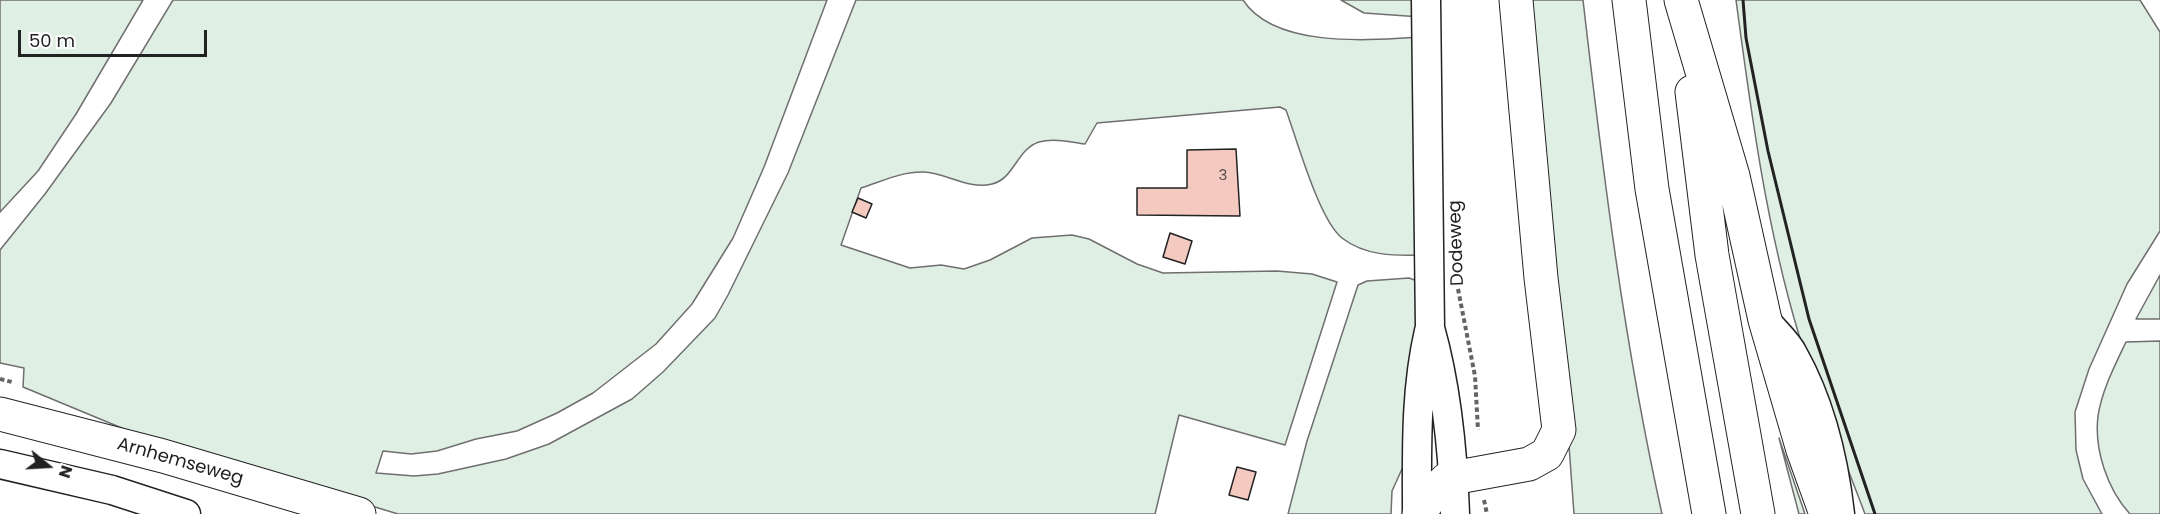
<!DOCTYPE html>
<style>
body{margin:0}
#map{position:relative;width:2160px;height:514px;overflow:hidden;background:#fff;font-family:Poppins,sans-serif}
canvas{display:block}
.north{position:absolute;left:18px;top:436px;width:60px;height:60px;-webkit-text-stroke:4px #fff;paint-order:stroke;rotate:108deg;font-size:16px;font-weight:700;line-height:24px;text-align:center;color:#222}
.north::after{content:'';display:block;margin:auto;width:21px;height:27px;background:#222;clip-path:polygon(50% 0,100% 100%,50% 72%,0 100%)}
.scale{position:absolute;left:18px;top:30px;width:189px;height:27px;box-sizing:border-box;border:3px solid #222;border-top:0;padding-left:8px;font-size:18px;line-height:21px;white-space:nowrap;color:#222;-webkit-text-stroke:4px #fff;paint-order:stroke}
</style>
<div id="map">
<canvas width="2160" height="514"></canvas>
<div class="north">N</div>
<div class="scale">50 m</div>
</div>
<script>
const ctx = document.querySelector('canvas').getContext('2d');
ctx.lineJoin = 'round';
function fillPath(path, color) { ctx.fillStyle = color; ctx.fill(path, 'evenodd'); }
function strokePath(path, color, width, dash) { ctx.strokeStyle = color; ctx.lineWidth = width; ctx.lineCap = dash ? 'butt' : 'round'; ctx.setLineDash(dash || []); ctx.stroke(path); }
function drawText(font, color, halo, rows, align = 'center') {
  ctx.font = font + ' Poppins,sans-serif'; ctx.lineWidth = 4.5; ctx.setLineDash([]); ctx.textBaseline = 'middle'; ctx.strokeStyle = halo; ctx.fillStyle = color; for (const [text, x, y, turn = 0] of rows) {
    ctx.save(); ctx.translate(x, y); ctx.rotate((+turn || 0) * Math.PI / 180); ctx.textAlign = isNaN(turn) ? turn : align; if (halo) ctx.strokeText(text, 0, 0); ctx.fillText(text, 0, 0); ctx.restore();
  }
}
const green = new Path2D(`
 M0,0H143L76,114L38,171L0,212Z
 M173,0H827L764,167L733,238L692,304L656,344L593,393L557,413L517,431L476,439L437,451L411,454L383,451L376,473L414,476L438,474L506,459L549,444L632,399L663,372L715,318L728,295L788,173L856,0H1243C1275,49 1371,40 1421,37L1423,255C1395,256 1365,256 1342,238C1319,220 1297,140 1286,110L1280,107L1097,123L1085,144C1071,142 1053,138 1039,142C1017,149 1014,179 992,184C969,190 946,173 924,172C902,171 881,182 861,188L841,245L910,268L941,265L964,269L990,260L1032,238L1072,235L1089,239L1137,264L1163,273L1277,271L1312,274L1337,282L1285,445L1179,415L1155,514H398L141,436L23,387L24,368L0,363V250L45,194L111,103Z
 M1341,0H1421V17L1364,13Z
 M1523,0H1583C1603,173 1624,344 1662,514H1574L1567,418Z
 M1736,0H2140L2160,32V231L2127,284L2089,369L2075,412L2076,450L2083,479L2102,514H1865C1843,455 1817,395 1799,335C1766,226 1751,112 1736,0Z
 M2160,275V319H2136Z
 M1409,278L1423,283L1407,458L1392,491L1391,514H1288L1307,441L1358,285L1367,281Z
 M2160,341V514H2130C2107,489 2094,449 2098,416C2102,390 2115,365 2126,342Z
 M1779,438L1805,514H1799Z`);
fillPath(green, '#e0efe3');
strokePath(green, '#6f6f6f', 1.5);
const building = new Path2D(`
 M1236,149L1240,216L1137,215V188H1187V150Z
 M858,198L872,204L866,218L852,212Z
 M1170,233L1192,241L1185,264L1163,257Z
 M1237,467L1256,472L1248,500L1229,495Z`);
fillPath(building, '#f3c9c0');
strokePath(building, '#222', 1.5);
const minor = new Path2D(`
 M1426,0L1430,328C1447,388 1453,452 1455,514
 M1767,322C1775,332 1787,342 1793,354C1820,402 1834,460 1840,514
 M0,464L112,490L186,514
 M1417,514C1417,452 1415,392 1429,331`);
const major = new Path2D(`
 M0,414L163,456L359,514`);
const highway = new Path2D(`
 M1629,0L1652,189L1709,514
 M1681,0L1733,176L1765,320L1803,450L1826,514
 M1692,92L1712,255L1758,514
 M1419,514L1434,492L1447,479L1529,464L1547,454L1559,430L1541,278L1516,0`);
strokePath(minor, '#222', 31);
strokePath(major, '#222', 35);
strokePath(highway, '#222', 35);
strokePath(new Path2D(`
 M1458,289L1475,376L1478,430
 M0,379L12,382
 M1484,500L1487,514`), '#646464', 4, [4.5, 3]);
strokePath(minor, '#fff', 28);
strokePath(major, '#fff', 33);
strokePath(highway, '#fff', 33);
strokePath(new Path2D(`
 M1743,0L1746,38L1768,151L1809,319L1875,514`), '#222', 3);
drawText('15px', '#564c4a', null, [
 ["3",1223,176]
]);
drawText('18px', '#222', '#fff', [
 ["Dodeweg",1457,243,-92],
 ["Arnhemseweg",180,462,16]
]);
</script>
